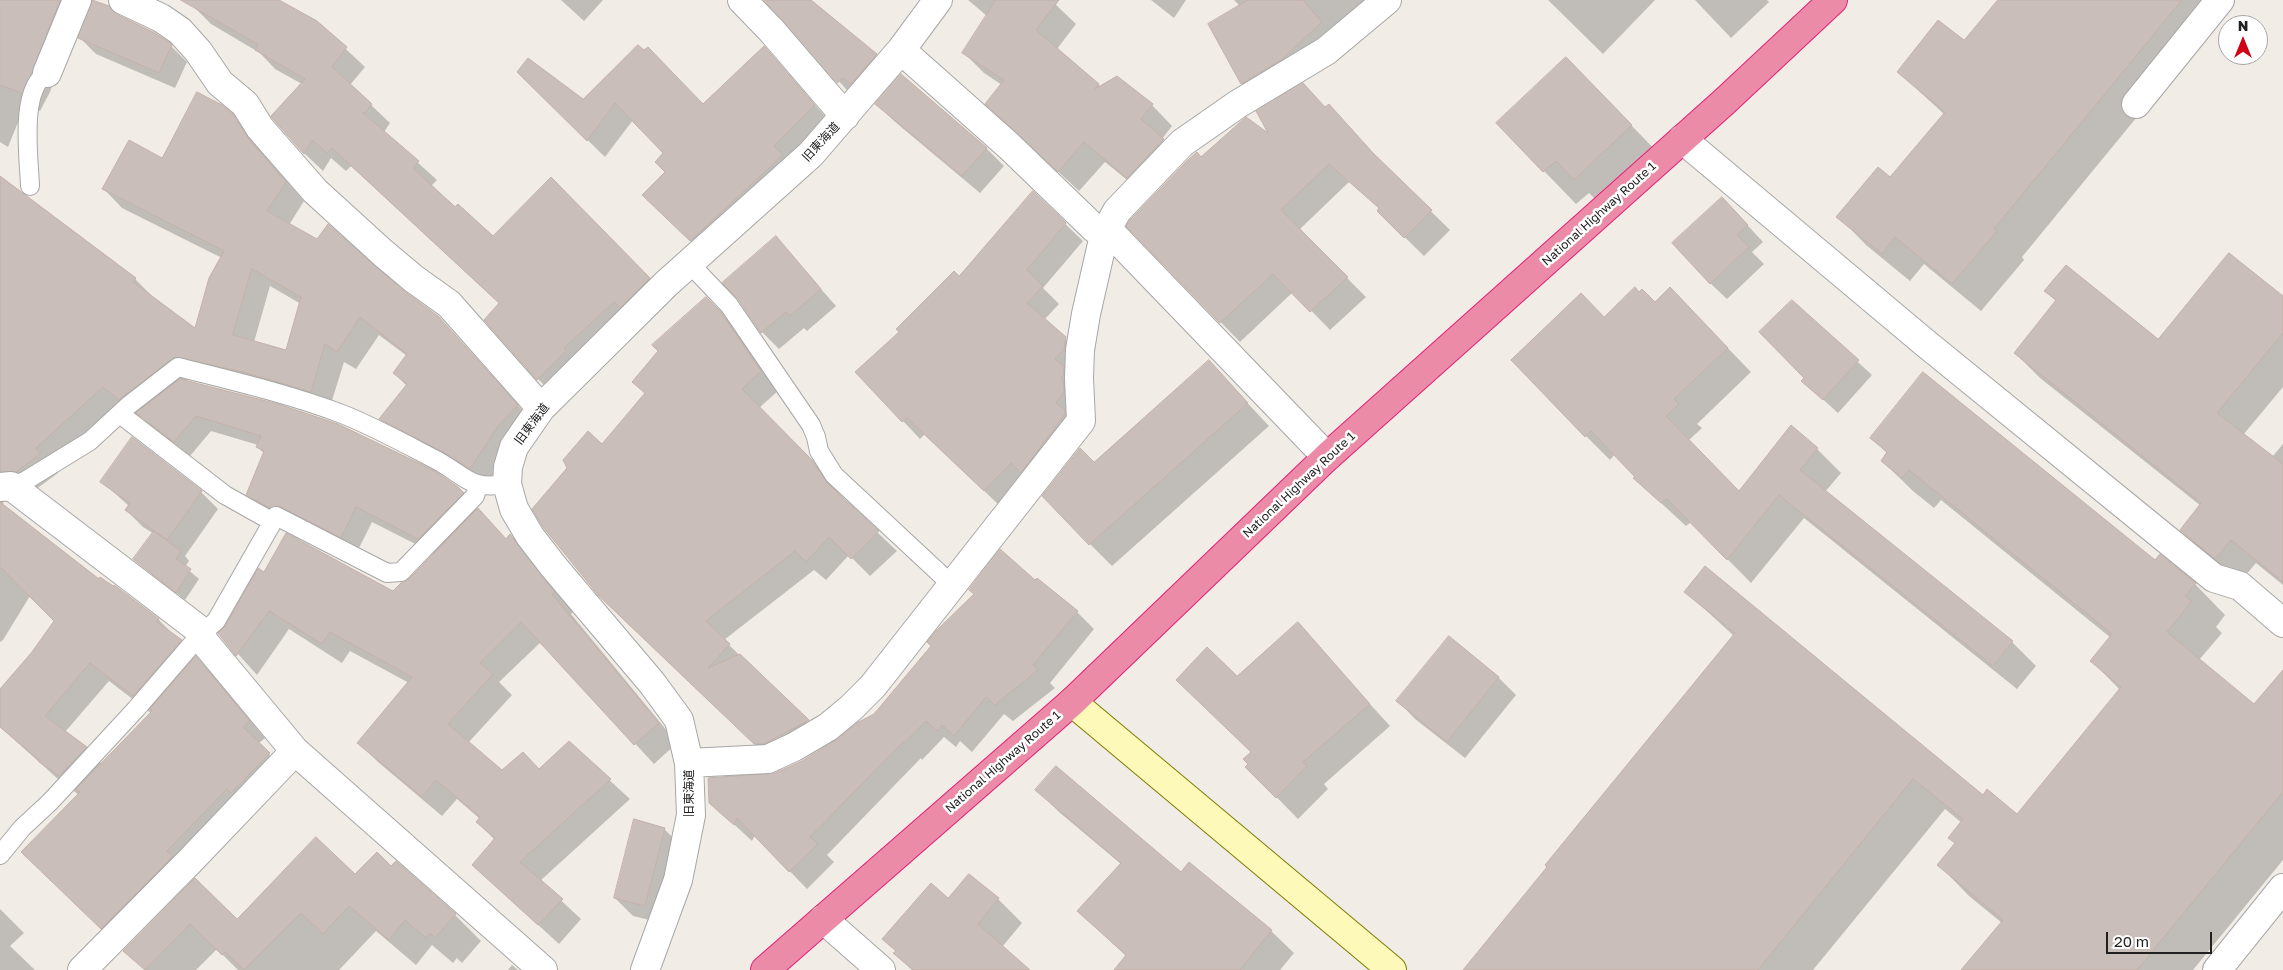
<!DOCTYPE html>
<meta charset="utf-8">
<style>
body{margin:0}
#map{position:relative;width:2283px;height:970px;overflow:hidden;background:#f1ece6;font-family:"Golos Text",sans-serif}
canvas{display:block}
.north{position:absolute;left:2218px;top:15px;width:50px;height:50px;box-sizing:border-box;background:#fff;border:1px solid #a6a6a6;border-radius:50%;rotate:0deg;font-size:14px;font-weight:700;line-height:20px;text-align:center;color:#202020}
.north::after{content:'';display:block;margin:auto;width:18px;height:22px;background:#d00015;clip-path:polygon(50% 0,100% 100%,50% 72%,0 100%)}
.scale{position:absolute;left:2106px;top:932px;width:106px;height:22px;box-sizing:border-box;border:2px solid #202020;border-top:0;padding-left:6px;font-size:15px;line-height:18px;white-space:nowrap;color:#202020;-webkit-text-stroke:4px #fff;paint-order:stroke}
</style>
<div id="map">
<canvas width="2283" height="970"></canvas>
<div class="north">N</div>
<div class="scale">20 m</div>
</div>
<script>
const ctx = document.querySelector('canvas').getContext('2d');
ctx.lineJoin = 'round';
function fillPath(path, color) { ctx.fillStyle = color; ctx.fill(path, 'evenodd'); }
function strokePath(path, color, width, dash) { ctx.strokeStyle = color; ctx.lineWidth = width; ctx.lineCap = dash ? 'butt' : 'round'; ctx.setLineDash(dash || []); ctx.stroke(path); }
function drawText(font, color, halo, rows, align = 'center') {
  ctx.font = font + ' "Golos Text","Noto Sans JP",sans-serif'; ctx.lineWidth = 5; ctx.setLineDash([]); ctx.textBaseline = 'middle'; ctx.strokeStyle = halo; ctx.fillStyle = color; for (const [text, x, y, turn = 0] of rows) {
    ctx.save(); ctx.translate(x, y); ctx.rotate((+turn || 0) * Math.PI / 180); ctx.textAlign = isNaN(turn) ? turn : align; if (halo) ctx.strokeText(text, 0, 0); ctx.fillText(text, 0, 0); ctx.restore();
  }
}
fillPath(new Path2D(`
 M0,0H85L50,92L40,111L25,105L8,147L0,142Z
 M196,0H276L317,22L365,67L350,85L390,123L384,132L437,180L431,186L493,238L556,184L668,297L556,397L538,379L500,304L351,166L346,171L331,158L323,171L304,153L302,84L275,69L260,53L211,24L193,6Z
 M561,0H603L584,21Z
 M765,0H809L876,55L893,73L856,100Z
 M968,0H1051L1076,24L1057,49L1101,87L1117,78L1152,105L1172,126L1162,139L1183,160L1148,197L1105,162L1079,191L1007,124L1002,85L984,73L964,53L987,16Z
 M1151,0H1186L1174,18Z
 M1234,0H1401L1387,12L1261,102L1242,83L1240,6Z
 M1548,0H1655L1603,54Z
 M1695,0H1767L1769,2L1731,38Z
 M1999,0H2233L2022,257L2024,260L1981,311L1924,264L1910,281L1866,245L1838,216L1890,179L1944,114L1898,72L1964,42Z
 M117,16L171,46L187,62L175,88L96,54L80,38Z
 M764,47L831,123L708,258L644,195L667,172L665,153L633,120L605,157L518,72L583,101L703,106Z
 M1598,91L1663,158L1607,211L1589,193L1576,204L1544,171Z
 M877,104L986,148L1004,166L980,193L894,121Z
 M1329,106L1388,169L1450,230L1424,256L1378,211L1380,209L1349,182L1299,230L1366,297L1330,330L1293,292L1240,342L1128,226L1201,158L1272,138Z
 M232,115L251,135L267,158L304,201L289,225L403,292L438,317L535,424L489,487L400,437L381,419L407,386L394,373L407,356L379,335L356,369L344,362L329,410L195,375L186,381L458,488L507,540L510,535L530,555L573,612L571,614L677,743L654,764L541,642L499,682L512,695L468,743L502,771L540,770L569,743L630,799L540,881L581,919L559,944L473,865L495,840L477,822L480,819L457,799L442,816L378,762L359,743L409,683L350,651L342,663L289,629L257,675L220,634L264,573L393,592L409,580L435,554L372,522L357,552L263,510L247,494L265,454L257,447L258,445L211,431L190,456L153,428L141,416L138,418L123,405L54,467L58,473L35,490L4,499L3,505L99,580L113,588L115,586L159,620L212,674L265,738L258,744L286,770L118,944L39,868L79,795L58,779L0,727V690L33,653L56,621L30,596L3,640L0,642V182L11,185L135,279L154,298L196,330L222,258L122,208L104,189L162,159ZM270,286L301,304L287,351L254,342ZM109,681L151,713L102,764L86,748L65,732Z
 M1033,193L1083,241L1043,288L1059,304L1044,320L1083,356L1080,399L1002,508L925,434L920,439L857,372L959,278Z
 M1738,215L1763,242L1752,252L1764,264L1727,299L1710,283Z
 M776,238L836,306L807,331L804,328L779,349L762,332L739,298Z
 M2046,291L2158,340L2283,298V387L2243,435L2272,457L2283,444V585L2256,563L2240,582L2206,554L2181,530L2201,506L2040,378L2015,353L2057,302Z
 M706,298L739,332L779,390L759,408L831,480L843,500L897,551L870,576L849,555L826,580L814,570L724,640L826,740L774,762L619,615L602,445L645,393Z
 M1792,302L1872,375L1838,413L1817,394L1805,378Z
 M1655,303L1694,313L1751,372L1697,424L1702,428L1689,440L1739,492L1817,449L1841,473L1825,492L2012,642L2036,666L2017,689L1804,518L1751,583L1691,522L1686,526L1635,479L1637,477L1615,454L1610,460L1586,436L1604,318Z
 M1209,362L1269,426L1112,566L1090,544L1094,464Z
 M1872,438L2155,562L2195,584L2225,615L2216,627L2222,633L2199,660L2255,706L2283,678V860L2193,970H1962L2002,923L1969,896L1939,865L1956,844L1962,823L1945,809L1813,970H1504L1734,636L1686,592L1983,796L2017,815L2120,690L2092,661L2111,638L1941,500L1934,508L1913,491L1882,461L1888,454Z
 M102,482L201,492L218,509L185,556L189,561L185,567L199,579L185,600L135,559L154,534L143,527L126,510L129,506Z
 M1035,581L1077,612L1094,629L1050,683L1055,688L1013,721L1004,714L972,752L960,741L956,747L944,737L922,760L921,758L827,855L834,862L807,889L755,835L752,841L710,802L802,762L837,741L874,714Z
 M1297,624L1390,726L1324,784L1328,789L1298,819L1247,767L1250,764L1252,752L1237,678Z
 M1449,638L1499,678L1516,695L1465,758L1415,719L1398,701Z
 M1037,790L1181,873L1271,931L1294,953L1280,970H1119L1127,957L1079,911L1121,864L1059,812Z
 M664,829L682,846L662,923L633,916L615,898Z
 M391,868L455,915L481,941L462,963L457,958L453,963L432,945L416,965L376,931L339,970H238L217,949L196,970H145L125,951L195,880L237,921L355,876Z
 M970,876L998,899L1022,923L1002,947L1028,970H912L895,953L949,900Z
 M0,909L24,933L10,946L35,970H0Z
 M512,965L518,970H508Z`), '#0003');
const building = new Path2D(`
 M0,0H60L32,73L22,93L0,85Z
 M92,0L109,6L116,14L153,32L170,43L172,45L159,73L78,38Z
 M181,0H279L317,21L347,47L332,67L372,104L365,113L362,112L419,161L413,168L455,207L458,204L493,236L551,177L650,278L620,308L614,302L564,348L567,350L537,380L484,320L499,303L332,148L327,153L312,140L304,154L273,119L271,116L305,79L255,50L258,45Z
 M764,0H811L877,54L851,84L843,78L837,83Z
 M996,0H1059L1036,30L1099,84L1095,89L1117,76L1153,104L1141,119L1164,139L1127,178L1084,142L1058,172L985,104L1004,80L962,53Z
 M1248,0H1303L1322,22L1281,60L1241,84L1208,24Z
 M1998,0H2182L1994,229L1997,231L1952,284L1895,237L1882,254L1836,217L1878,167L1890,177L1945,112L1897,72L1938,20L1964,40Z
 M638,45L644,50L648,47L703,104L764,46L815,105L774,146L783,155L690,241L642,195L665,172L655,162L663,153L615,103L587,141L517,72L528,58L583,99Z
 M1566,57L1632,125L1574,180L1556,161L1543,172L1496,123Z
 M901,74L987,148L962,176L875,104Z
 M1303,83L1325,107L1329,104L1373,153L1432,210L1404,238L1377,211L1379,208L1329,164L1281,210L1348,277L1310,312L1273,274L1220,323L1126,226L1130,220L1188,160L1197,152L1201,157L1246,117L1268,133L1256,111Z
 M197,92L222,105L233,114L248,138L286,182L267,211L317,239L328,224L404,291L438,316L518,405L498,426L470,469L443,452L379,419L407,384L393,373L407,354L360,317L337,352L325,344L311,392L243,372L175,357L119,400L103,387L36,448L40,454L16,472L0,471V176L136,278L133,282L195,328L209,278L224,251L102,189L129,140L162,158ZM252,269L301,297L286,350L233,335Z
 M1033,191L1066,223L1027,270L1043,286L1027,303L1066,337L1064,349L1055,359L1064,366L1063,376L1061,378L1063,381L1064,392L1056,403L1065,410V414L1021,473L1011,463L984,491L907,418L902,422L855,372L899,332L896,329L954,271L959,276Z
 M1722,197L1748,225L1737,235L1749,247L1710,284L1672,243Z
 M776,236L821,289L790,316L786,312L761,333L738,299L722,283Z
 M2229,253L2283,296V333L2217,413L2283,464V582L2231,540L2215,559L2180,530L2201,503L2014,353L2056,300L2044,291L2066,265L2158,339Z
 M1635,287L1639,292L1642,289L1655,302L1670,287L1728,348L1674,399L1679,404L1666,416L1739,491L1791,425L1818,448L1800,470L2013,641L1993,666L1779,495L1727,560L1667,499L1661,503L1633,478L1635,477L1591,431L1585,437L1511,360L1581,293L1604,317Z
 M706,297L721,312L761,371L742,389L812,460L827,483L879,531L851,559L829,537L806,562L795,551L706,621L730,644L708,668L740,654L809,720L764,744H754L599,596L543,527L532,509L567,468L563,460L588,431L602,444L645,393L632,382L658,351L652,345Z
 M1792,300L1859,360L1823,400L1801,381L1804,378L1759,332Z
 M1209,360L1248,403L1089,545L1042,496L1080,448L1094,462Z
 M1923,372L2155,560L2160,554L2196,583L2185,596L2192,601L2167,632L2254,704L2283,670V792L2137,970H1961L2003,920L1937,865L1955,843L1948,838L1963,819L1913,779L1758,970H1463L1547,867L1545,865L1735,633L1684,592L1705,566L1983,795L1987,789L2017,814L2121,687L2090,661L2112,634L1909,470L1902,478L1881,461L1887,452L1870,438Z
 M180,379L278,404L338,424L433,470L458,487L464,493L418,539L356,507L341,538L281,507L270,508L246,495L264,451L256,447L261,436L196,416L174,442L136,413Z
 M132,437L202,491L167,540L125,510L130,503L100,482Z
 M0,502L99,579L100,577L113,586L114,585L159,619L157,622L182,640L133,696L90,663L45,716L87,747L59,776L38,761L39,760L0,727V689L32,652L54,621L0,567Z
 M478,508L506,539L510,534L555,592L552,594L659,723L634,745L521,622L480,663L493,674L448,724L502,770L523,752L539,769L569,741L611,779L520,862L563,899L538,925L472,865L495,838L476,822L480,817L436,780L422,797L357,743L412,677L330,632L322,644L269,611L236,656L218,633L225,626L258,568L264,572L286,533L393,591L401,583L409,579Z
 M154,531L181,551L176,559L191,569L176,593L133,559Z
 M1000,549L1035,580L1037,578L1078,611L1033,665L1038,670L995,705L986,697L954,736L942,725L938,731L926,721L904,743L903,742L810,837L818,844L789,872L737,818L734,825L709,803L708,778L775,773L802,761L836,740L857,723L874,714L931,646L927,642L936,631L974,594L969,590Z
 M1298,622L1370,704L1303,762L1307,766L1276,798L1245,767L1248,764L1243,759L1251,752L1176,680L1207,647L1237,676Z
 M1449,636L1499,677L1447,742L1396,701Z
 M196,656L250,721L243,727L270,753L231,793L227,789L167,851L173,856L101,929L21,852L80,792L76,789L152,711L150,709Z
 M1056,766L1181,872L1189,862L1272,930L1240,970H1114L1126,955L1077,911L1121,863L1035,790Z
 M634,819L665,828L645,906L614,898Z
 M316,837L355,874L377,852L391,866L396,861L456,914L435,938L430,933L426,938L405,920L389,940L349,906L323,934L301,913L244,970L225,952L222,955L190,924L145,970L123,951L195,878L237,919Z
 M969,874L999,898L978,924L1030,970H913L893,953L896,951L882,939L931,883L948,898Z`);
fillPath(building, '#c9beb9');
strokePath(building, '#c4b1a8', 1);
const lane = new Path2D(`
 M30,186C29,157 19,90 47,73
 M689,263L729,305L811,425L816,437L819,451L834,475L951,584
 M120,414L225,495L273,522
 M11,486L25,481L90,441L129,405L178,367C233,381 289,394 342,414C373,426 409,446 438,461C468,478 470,490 507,484
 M0,855L22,828L50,802L136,709L200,635L216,621L276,516L387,573L401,572L475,496L478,486`);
const street = new Path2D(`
 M123,0L161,18L180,31L198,51L220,83L245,104L260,128L315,191L383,253L414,279L449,304L541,408
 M742,0L771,30L845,116
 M901,50L1009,146L1094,228L1104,235L1115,237L1327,457
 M47,73L77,0
 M2136,104L2220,0
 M1682,139L1924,342L2214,578L2240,586L2283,623
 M0,487L11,486L197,628L206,644L295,751L543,970
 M689,763L768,759L794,747L828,727L851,708L873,686L1081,421L1079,378L1080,350L1086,314L1104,235L1117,211L1182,143L1238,104L1326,51L1387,0
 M823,919L881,970
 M82,970L190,861L295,751
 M645,970L678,880L691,815L689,763L679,720L652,683L553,566L530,536L514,509L507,484L508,467L514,447L541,408L666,284L811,154L901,50L938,0
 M2217,970L2283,888`);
const secondary = new Path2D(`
 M1072,702L1392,970`);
const highway = new Path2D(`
 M765,970L1072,702L1327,457L1724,102L1833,0`);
strokePath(lane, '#a7a7a7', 20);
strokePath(street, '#a7a7a7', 30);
strokePath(secondary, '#7d7e00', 30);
strokePath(highway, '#e41f76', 30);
strokePath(lane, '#fff', 18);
strokePath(street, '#fff', 28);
strokePath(secondary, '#fdf9b9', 28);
strokePath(highway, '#eb8ba7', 28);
drawText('12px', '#202020', '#fff', [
 ["旧東海道",821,142,-47],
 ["National Highway Route 1",1599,214,-42],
 ["旧東海道",532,424,-53],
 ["National Highway Route 1",1299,485,-43],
 ["National Highway Route 1",1003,762,-41],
 ["旧東海道",689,793,-90]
]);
</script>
